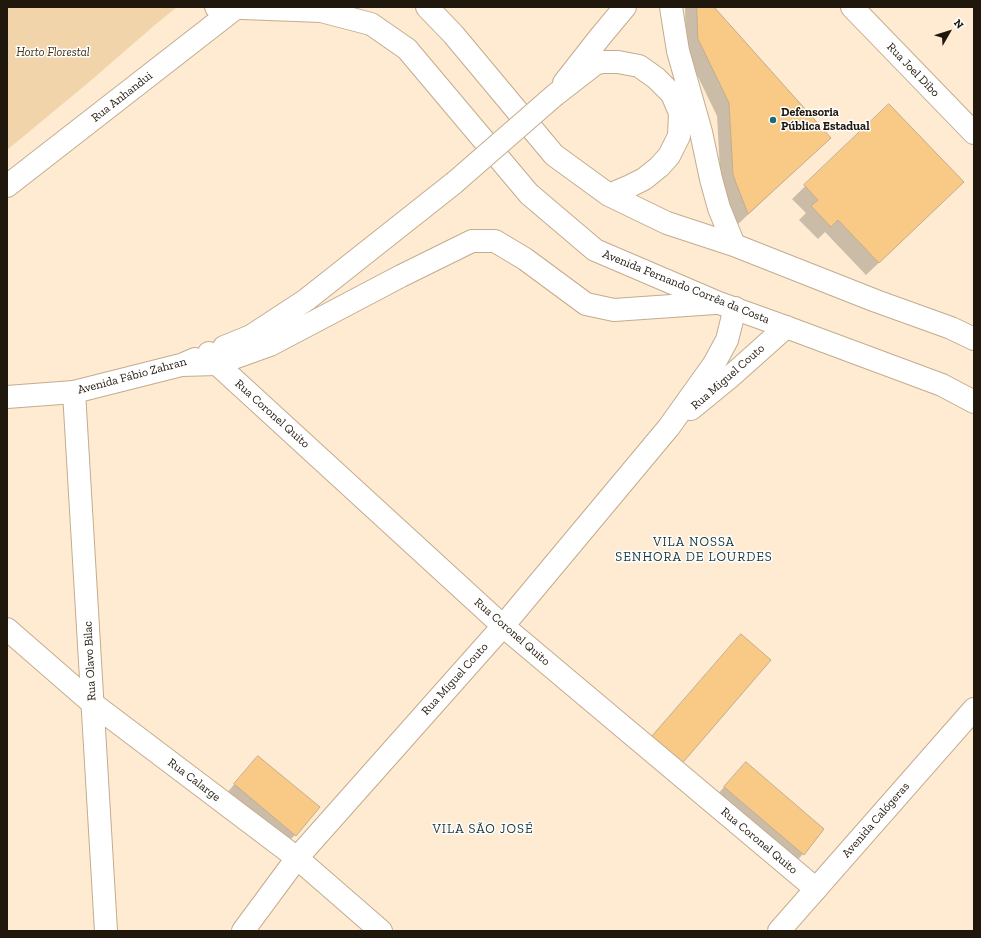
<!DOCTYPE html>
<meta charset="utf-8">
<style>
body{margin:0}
#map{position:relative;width:981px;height:938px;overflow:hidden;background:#feebd2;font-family:"Zilla Slab",serif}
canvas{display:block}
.frame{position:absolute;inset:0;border:8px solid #20180d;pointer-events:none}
.north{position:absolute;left:929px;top:12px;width:40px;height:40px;-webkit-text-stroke:3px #fff;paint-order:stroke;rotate:51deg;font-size:11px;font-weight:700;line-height:16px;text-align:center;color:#20180d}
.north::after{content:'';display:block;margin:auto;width:14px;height:18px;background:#20180d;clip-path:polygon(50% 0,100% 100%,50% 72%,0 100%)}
</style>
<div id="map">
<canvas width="981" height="938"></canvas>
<div class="frame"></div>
<div class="north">N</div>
</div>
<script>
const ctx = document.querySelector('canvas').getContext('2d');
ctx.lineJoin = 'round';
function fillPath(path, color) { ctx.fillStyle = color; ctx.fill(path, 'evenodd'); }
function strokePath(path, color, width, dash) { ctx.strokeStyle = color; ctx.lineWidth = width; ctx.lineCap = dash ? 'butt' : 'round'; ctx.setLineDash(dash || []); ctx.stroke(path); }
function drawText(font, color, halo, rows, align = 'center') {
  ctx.font = font + ' "Zilla Slab",serif'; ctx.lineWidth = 3; ctx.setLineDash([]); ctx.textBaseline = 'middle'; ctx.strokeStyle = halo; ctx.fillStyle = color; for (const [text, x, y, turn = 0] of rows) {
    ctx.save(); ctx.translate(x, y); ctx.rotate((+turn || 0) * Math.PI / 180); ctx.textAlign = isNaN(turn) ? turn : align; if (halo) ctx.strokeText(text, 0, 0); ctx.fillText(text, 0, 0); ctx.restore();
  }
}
fillPath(new Path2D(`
 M7,7H177L156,24L88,83L7,150Z`), '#f2d4ab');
fillPath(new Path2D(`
 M685,7H713L817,150L736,226L721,188L717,116L686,52Z
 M889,105L950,195L866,275L825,232L818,239L799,220L806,213L792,199Z
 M741,635L770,660L640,750L732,645Z
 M258,757L295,835L286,844L226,794L249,767Z
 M746,763L803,854L794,864L715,797Z`), '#0003');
const building = new Path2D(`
 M697,7H714L831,138L748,214L733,175L729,103L698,39Z
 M889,104L964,182L879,263L838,220L831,227L811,206L818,200L804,185Z
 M741,634L771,660L679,767L649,740Z
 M258,756L320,807L296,836L234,784Z
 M746,762L824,829L804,855L724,787Z`);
fillPath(building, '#f9c986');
strokePath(building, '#c2ac8e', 1);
const minor = new Path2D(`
 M852,7L974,133
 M564,83L600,37L625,7
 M209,353L217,364L503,626L816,889
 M74,392L106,931
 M691,409L730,377L786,327
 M7,629L92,703L297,858L381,931
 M243,931L297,858L503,626L669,427L714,364L727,340L735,308`);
const major = new Path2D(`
 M216,7L321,11L371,24L407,49L529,194L595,250L719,303L786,327L942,385L974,402
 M427,7L453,34L554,155L609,195L667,223L734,245L876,301L951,328L974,339
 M671,7L678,51L701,132L711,179L719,208L734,245
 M555,95L595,64L602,62H618L639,66L656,78L672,94L680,113L679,136L669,156L659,167L644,179L630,186L609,195
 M7,186L237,7
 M224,347L251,336L306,300L454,183
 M181,365L217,364L270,345L401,276L472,241H495L525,259L586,304L614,310L715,303
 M7,397L74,392L181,365L195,359
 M779,931L974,709`);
strokePath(minor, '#c3ac8f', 24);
strokePath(major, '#c3ac8f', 24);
strokePath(minor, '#fff', 22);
strokePath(major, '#fff', 22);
const majorBridge = new Path2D(`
 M454,183L555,95`);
strokePath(majorBridge, '#c3ac8f', 24, []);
strokePath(majorBridge, '#fff', 22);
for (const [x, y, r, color] of [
 [773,120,4,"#1f6a72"]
]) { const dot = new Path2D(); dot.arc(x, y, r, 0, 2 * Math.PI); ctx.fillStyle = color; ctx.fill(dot); strokePath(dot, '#fff', 1.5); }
drawText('italic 12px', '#422e11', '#fff', [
 ["Horto Florestal",53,53]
]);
drawText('12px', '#20180d', '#fff', [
 ["Rua Joel Dibo",913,70,46],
 ["Rua Anhandui",122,97,-38],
 ["Avenida Fernando Corrêa da Costa",686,287,22],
 ["Avenida Fábio Zahran",132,376,-15],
 ["Rua Miguel Couto",728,377,-41],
 ["Rua Coronel Quito",272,414,42],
 ["Rua Coronel Quito",512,632,41],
 ["Rua Olavo Bilac",90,661,-93],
 ["Rua Miguel Couto",455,679,-48],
 ["Rua Calarge",194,780,37],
 ["Avenida Calógeras",876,820,-49],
 ["Rua Coronel Quito",759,841,40]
]);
drawText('bold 12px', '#20180d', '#fff', [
 ["Defensoria",781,113],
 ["Pública Estadual",781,127]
], 'left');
ctx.letterSpacing = '1px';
drawText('13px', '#14363a', '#fff', [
 ["VILA NOSSA",694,542],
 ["SENHORA DE LOURDES",694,557],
 ["VILA SÃO JOSÉ",483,829]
]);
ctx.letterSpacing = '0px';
</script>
